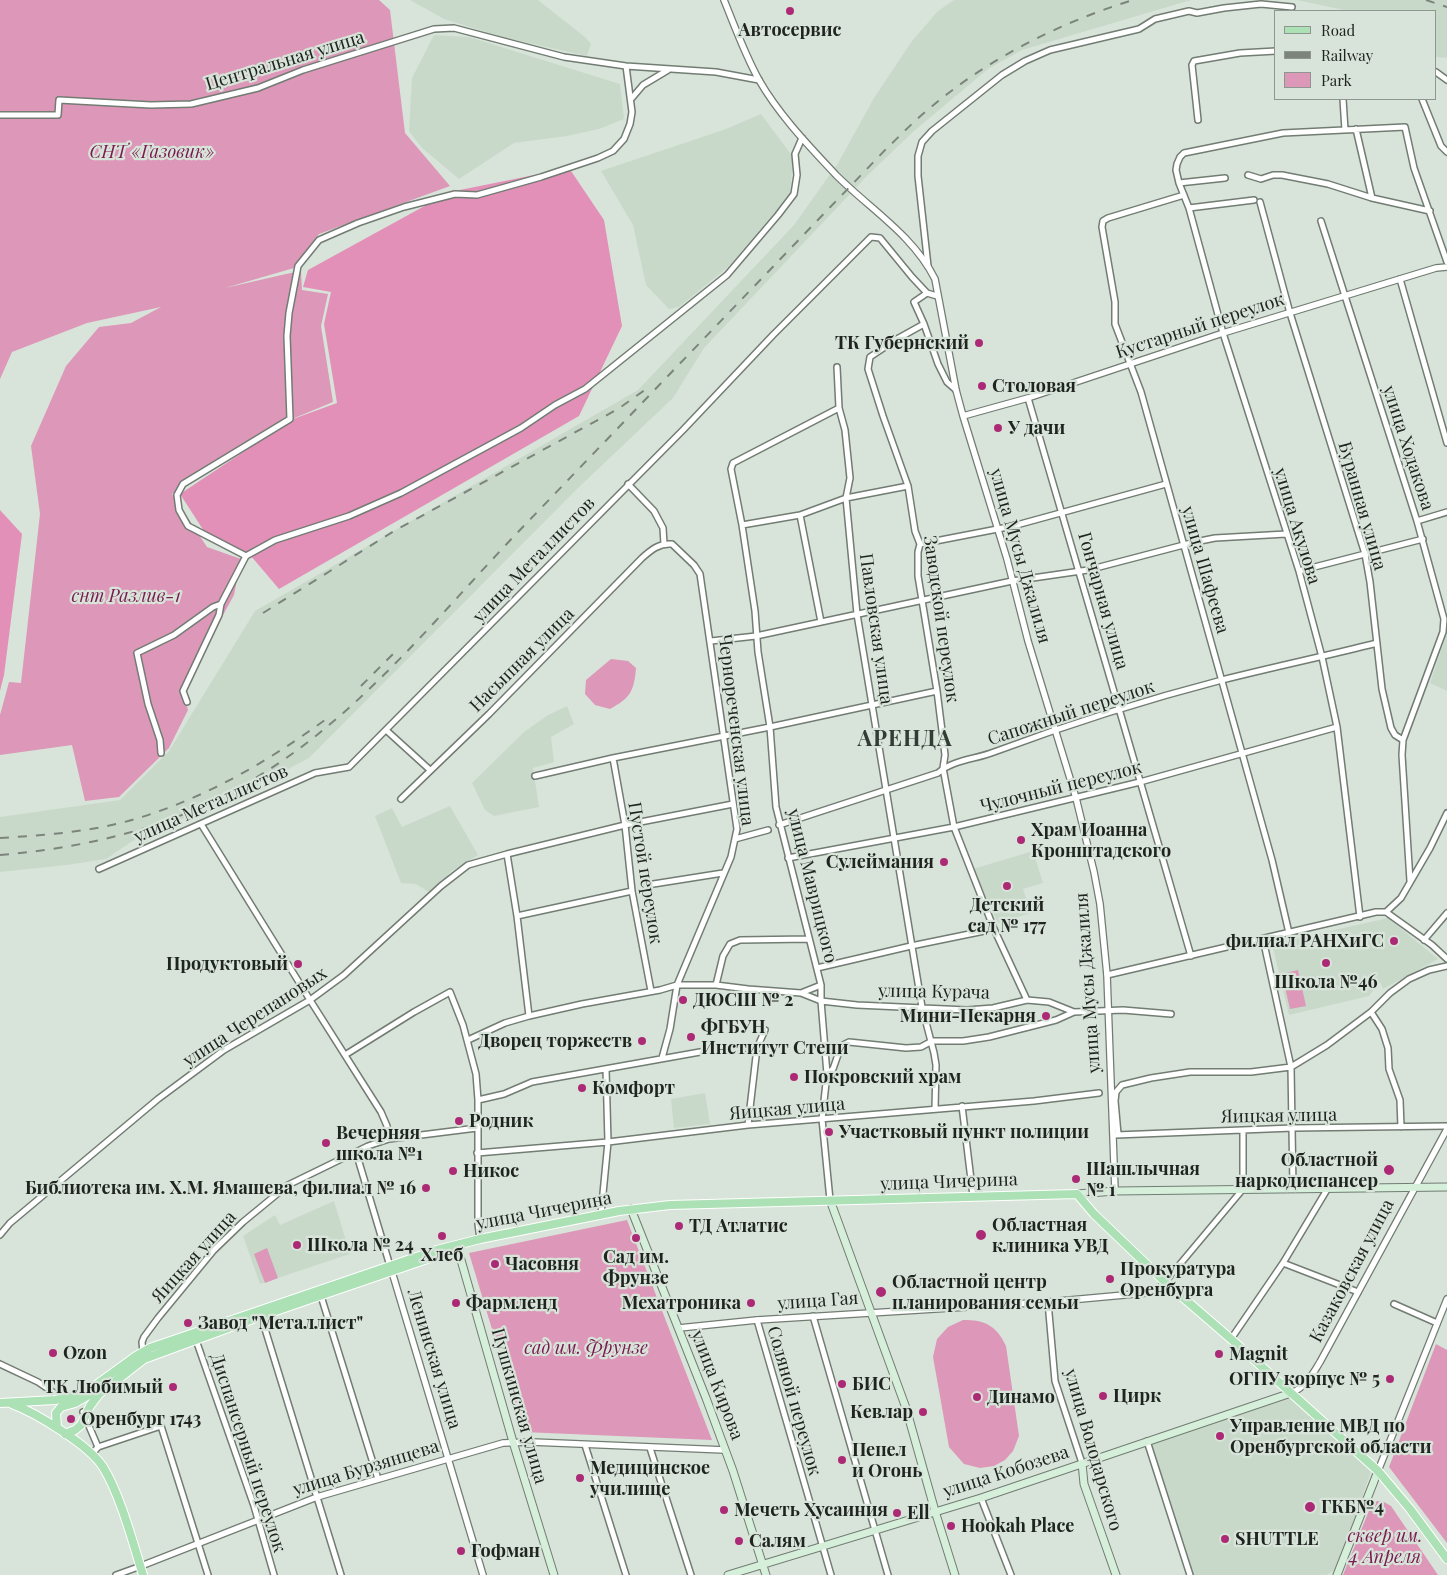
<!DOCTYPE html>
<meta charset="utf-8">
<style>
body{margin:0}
#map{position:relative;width:1447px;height:1575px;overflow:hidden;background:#d8e4d9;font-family:"Playfair Display",serif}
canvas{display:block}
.legend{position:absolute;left:1274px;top:10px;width:162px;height:90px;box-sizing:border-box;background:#d8e4d9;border:1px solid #8e978f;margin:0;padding:6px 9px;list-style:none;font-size:15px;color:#202420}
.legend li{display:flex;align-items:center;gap:10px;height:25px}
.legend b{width:25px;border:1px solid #8e978f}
</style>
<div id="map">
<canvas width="1447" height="1575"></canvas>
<ul class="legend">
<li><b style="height:6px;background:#ace0b5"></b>Road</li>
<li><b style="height:6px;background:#7c847c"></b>Railway</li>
<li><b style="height:14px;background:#dd97b8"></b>Park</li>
</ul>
</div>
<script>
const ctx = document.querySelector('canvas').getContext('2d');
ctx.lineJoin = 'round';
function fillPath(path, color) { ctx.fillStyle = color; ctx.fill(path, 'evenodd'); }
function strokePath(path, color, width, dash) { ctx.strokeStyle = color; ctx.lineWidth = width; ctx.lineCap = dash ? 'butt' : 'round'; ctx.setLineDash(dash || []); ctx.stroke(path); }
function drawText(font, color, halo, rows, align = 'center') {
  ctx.font = font + ' "Playfair Display",serif'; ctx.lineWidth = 4.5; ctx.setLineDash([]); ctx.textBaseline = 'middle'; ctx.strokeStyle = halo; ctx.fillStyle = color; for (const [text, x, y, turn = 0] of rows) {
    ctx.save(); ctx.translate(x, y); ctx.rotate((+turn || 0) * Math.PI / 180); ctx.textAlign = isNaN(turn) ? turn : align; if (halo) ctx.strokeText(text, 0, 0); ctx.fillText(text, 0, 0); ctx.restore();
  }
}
fillPath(new Path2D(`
 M410,0H538L585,37L591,44L587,56L502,37L444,19Z
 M954,0H1191L1022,50L988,69L914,131L868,175L704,348L673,398L578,488L309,758L231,799L137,838L106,859L67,865L0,872V817L120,800L169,751L255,611L638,390L794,225L838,163L874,98L912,41L938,11Z
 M1297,0H1447V58L1436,57V11H1348Z
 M434,35L469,37L620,84L624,119L599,129L567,136L514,143L459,179L422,148L409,131L412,78Z
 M761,114L793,157L790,195L728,267L679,307L669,309L646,285L633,225L601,171L726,129Z
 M1447,633V691L1430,683Z
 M567,706L574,724L551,737L554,762L533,768L539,807L494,816L485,810L472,783L524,732L548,715Z
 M450,806L478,855L450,872L446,878L429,892L416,884L401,883L375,816L392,808L402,827Z
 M1033,851L1043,883L1023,889L1031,913L998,923L973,869Z
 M1388,918L1438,959L1383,989L1380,982L1369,996L1289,1015L1272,944Z
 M705,1093L710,1124L674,1128L671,1099Z
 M334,1201L350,1254L260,1284L243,1236L275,1215L280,1225Z
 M1289,1397L1372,1469L1337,1568L1327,1575H1194L1151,1444Z`), '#c8d9ca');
fillPath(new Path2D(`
 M0,0H379L390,10L405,133L450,186L319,234L294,268L225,288L286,274L301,271L302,290L328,294L321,326L333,402L292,419L172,494L207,547L241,559L234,595L182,690L188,710L169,748L119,797L85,801L72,745L0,755V715L9,682L21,683L40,514L31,446L66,366L99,327L131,323L161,307L87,323L12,352L0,379Z
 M611,659L628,661L636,668C634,692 630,698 610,709L595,705L585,694L586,680Z
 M1298,970L1306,1006L1290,1009L1282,974Z
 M627,1220L712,1440L523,1432L469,1253Z
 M267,1248L278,1278L265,1283L254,1254Z
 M963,1320C985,1320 996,1325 1006,1346L1019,1436L1013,1451L1005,1460L994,1466L980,1468L964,1464L949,1447L933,1357L937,1339L948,1327Z
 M1436,1344L1447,1350V1543L1389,1467Z
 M1377,1501L1384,1502L1391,1506L1438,1575H1343L1370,1508Z`), '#dd97b8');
fillPath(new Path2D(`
 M569,168L604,220L622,326L579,416L279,589L251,556L204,531L180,494L293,419L337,403L324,324L331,292L303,287L308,270L450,192Z
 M0,510L22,534L4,675L0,691Z`), '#e290b7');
const minor = new Path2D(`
 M1436,72L1447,80
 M632,98L643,85L668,70
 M1343,99L1345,130
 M1422,99L1441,146L1447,152
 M0,115H58L59,100L151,105L191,104L258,88L303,70L434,29L454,28L564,57L626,66L716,72L759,80
 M1198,120L1192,65L1194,61L1240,53L1276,51
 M1356,129L1372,198
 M1248,175L1261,179L1273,175H1282L1328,184L1372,198L1430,211
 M1179,183L1225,178
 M1184,195L1108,218L1103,221L1102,227L1115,302V324L1141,392L1272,860L1289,933
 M1260,202L1290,313L1365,554L1370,582L1382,689L1391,728L1395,735L1403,740L1402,755L1410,881
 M1189,208L1254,200
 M1321,221L1417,521L1444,619L1443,632L1403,740
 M928,266L918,176V156L922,142L932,131L1002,75L1025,61L1050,50L1139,29L1155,19L1189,11L1197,13L1224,8L1261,4L1292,7
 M1400,279L1447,443
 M927,293L914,302L924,324L938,364L947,382L956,390
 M924,324L897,339L870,357L868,369L883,416L908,486L915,531L920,544L918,552V576L937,691L945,755L943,768L954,827L994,929L1027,1000
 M837,367L839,408L845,430L850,478L846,498L857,614L922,1007L934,1053L936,1065L935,1109
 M1028,398C1084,584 1136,770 1191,956
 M628,484L654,511L663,528L664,544
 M800,515L821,622
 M1417,521L1447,512
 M742,525L800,515L846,498L908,486
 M920,544L1013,526L1166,484
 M246,556L275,540L349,516L401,493L521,428L555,405L585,389L727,275L778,215L794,194L797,175L795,154L802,138
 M1299,571L1423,539
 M711,641L756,636L1012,581L1088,570L1195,542L1215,538L1286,534
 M187,702L183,691L219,615L221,604
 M386,730L430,770
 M161,753L160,740L148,704L137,653L174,635L213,607L221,604L246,556L188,526L179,510L177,495L183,484L290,419L287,336L289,313L298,266L319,240L358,223L404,207L455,194L477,195L541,177L598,158L613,151L624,139L630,124L632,112L626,66
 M613,758L625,825L632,891L651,991
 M535,776L613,758L770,727L937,691
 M401,799L489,714L642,558C651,550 659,543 672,544L694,565L700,574L737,829L731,857L677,985L670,1029L662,1058
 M201,824L310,1000L381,1112L387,1126L389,1139
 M779,825L938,773C952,760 977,759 994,752C1069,724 1145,700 1222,680C1273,667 1326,656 1377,643
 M735,839L768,830
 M507,854L517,916L529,1016
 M788,858L954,827L1140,782L1337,727
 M99,869L315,773L349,767L683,430L773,335L871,237L880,238L912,277L927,293L937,296
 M647,885L723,873
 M1386,912L1401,898L1430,848L1447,813
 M517,916L632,891
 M1360,917L1337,727L1322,657L1299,571L1223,333L1189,208L1179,183L1176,170L1177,164L1180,157L1184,153L1283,133L1405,127L1414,168L1447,262
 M1263,939L1291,1067L1293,1188
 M1424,940L1447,913
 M817,968L911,946L994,929
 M1107,975L1376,912H1386L1432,945L1447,959
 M716,985L723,956L730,944L740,940L809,939
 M801,993L821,985
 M1371,1012L1382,1029L1388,1048L1389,1069L1400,1100L1401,1127
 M468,1040L505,1023L529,1016L582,1004L660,990L677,985H716L748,989L801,993L821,1001L857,1005L967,1010L993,1008L1027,1000L1049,1002L1074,1012
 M345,1055L414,1012L450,992L463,1025L476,1074L478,1100V1224L480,1239
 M827,1074L833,1069L841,1046L849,1042L906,1048L921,1047L932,1041H963L989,1037L1056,1020L1074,1012L1123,1010L1171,1014
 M478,1100L504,1094L532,1082L700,1052L728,1048H757L765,1030
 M962,1106L973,1196
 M748,1125L757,1048
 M1118,1134L1115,1101L1116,1092L1122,1085L1151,1078L1190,1072H1251L1291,1067L1327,1045L1371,1012L1390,993L1409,979L1429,970L1447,966
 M1116,1135L1293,1128L1447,1126
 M356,1152L390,1266
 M477,1153L608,1142L748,1125L1034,1101L1099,1093
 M830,1200L822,1119L827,1074L821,1001V985L776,807L770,727L758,652L755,611L742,525L731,469L733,463L839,408
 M601,1214L608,1142L606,1069
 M0,1235L10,1223L28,1208L158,1099L224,1050L310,1000L344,975L441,886L468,865L507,854L625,825L733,804
 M1283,1263L1358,1292
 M1165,1282L1243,1189V1130
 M321,1296L378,1479
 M1048,1302L1055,1381L1082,1463
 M1394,1304L1437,1323
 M261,1316L341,1575
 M813,1316L888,1575
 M757,1320L831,1575
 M1231,1339L1283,1263L1328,1188
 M196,1340L254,1506L274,1575
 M143,1352L142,1342L144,1337L158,1318L214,1250L243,1222L288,1185L368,1146L389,1139L477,1128
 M0,1364L38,1382L63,1399
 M83,1412L98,1447
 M1147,1441L1190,1575
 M585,1445L626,1575
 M650,1448L691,1575
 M92,1454L98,1447L161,1426L208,1575
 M981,1498L1011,1575
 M116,1575L141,1566`);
const tertiary = new Path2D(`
 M724,0C735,27 745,55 759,80C779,115 809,146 836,175C870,209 913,235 935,279L956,390L963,416L1007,559L1028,641L1076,798L1094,872L1100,904L1107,975L1115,1191
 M963,416L1028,398L1223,333L1436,268L1447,267
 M392,1272L483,1575
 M679,1328L757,1320L1048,1302L1146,1293L1157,1290L1165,1282
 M1291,1393C1306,1387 1312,1375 1320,1362L1447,1129
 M1378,1471L1447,1299
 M141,1566L317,1497L503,1443L532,1442L725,1450`);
const secondary = new Path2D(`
 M1077,1194L1115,1191L1447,1187
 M830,1200L906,1408L935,1511L955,1575
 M631,1209L706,1398L733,1471L766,1575
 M457,1246L513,1442L554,1575
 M1082,1463L1084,1484L1116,1575
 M728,1575L981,1498L1291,1393
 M1337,1575L1378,1471`);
const primary = new Path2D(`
 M0,1403L55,1400L76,1396L92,1388L136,1356L150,1348L437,1250L480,1239L619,1211L670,1205L1077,1194L1094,1214L1165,1282L1231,1339L1378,1471L1410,1509L1447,1559
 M12,1404C36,1413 89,1445 103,1467C120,1494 133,1543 143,1575
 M57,1428L56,1413L61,1407L75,1403L99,1389
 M65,1434L75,1430L81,1425L90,1406L99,1394L144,1359L261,1316L439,1255L448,1250`);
strokePath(minor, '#727c73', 8);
strokePath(tertiary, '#727c73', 8);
strokePath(secondary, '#727c73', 9);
strokePath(primary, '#fff', 10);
strokePath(minor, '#fff', 5);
strokePath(tertiary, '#fff', 5.5);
strokePath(secondary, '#d6efda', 7);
strokePath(primary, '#ace0b5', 8);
strokePath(new Path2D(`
 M1426,0L1447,7
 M263,613L394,531L618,409L649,387
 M361,686L398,649
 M0,838C45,835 92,832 135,819C206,798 269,761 329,717
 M0,855C83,848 167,829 240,787C352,725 432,622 519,531C642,403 765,275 888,147C900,136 911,124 924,113C985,60 1056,24 1133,0`), '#7c847c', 2, [9, 9]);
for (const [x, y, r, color] of [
 [790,11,5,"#ac2a75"],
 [979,343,5,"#ac2a75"],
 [982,386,5,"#ac2a75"],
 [998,428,5,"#ac2a75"],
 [1021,840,5,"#ac2a75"],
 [944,862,5,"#ac2a75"],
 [1007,886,5,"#ac2a75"],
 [1394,941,5,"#ac2a75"],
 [1326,963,5,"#ac2a75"],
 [298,964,5,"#ac2a75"],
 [683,1000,5,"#ac2a75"],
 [1046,1016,5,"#ac2a75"],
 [691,1037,5,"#ac2a75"],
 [642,1041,5,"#ac2a75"],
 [794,1077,5,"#ac2a75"],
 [582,1088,5,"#ac2a75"],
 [459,1121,5,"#ac2a75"],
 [829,1132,5,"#ac2a75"],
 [326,1143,5,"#ac2a75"],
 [1389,1170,6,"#ac2a75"],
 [453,1171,5,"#ac2a75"],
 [1076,1179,5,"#ac2a75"],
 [426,1188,5,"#ac2a75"],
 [679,1226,5,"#ac2a75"],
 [981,1235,6,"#ac2a75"],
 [442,1236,5,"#ac2a75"],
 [636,1238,5,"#ac2a75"],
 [297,1245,5,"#ac2a75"],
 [495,1264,5,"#ac2a75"],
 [1110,1279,5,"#ac2a75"],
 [881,1292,6,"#ac2a75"],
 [456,1303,5,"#ac2a75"],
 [751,1303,5,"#ac2a75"],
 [188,1323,5,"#ac2a75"],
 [53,1353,5,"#ac2a75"],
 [1219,1354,5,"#ac2a75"],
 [1390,1379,5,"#ac2a75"],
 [842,1384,5,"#ac2a75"],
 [173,1387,5,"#ac2a75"],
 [1103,1396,5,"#ac2a75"],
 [977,1397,5,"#ac2a75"],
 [923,1412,5,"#ac2a75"],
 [71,1419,5,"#ac2a75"],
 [1220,1436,5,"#ac2a75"],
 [842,1460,5,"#ac2a75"],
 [580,1478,5,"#ac2a75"],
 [1310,1507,6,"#ac2a75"],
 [724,1510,5,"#ac2a75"],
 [897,1513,5,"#ac2a75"],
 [951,1526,5,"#ac2a75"],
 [1225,1539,5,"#ac2a75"],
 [739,1541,5,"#ac2a75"],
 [461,1551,5,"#ac2a75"]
]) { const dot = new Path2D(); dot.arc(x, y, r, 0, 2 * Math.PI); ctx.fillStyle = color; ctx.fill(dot); strokePath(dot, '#d8e4d9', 2); }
drawText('bold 18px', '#202420', '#d8e4d9', [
 ["Автосервис",790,30,"center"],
 ["ТК Губернский",969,343,"right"],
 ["Столовая",992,386],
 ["У дачи",1008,428],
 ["Храм Иоанна",1031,830],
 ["Кронштадского",1031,851],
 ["Сулеймания",934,862,"right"],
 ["Детский",1007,905,"center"],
 ["сад № 177",1007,926,"center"],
 ["филиал РАНХиГС",1384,941,"right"],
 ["Продуктовый",288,964,"right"],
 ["Школа №46",1326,982,"center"],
 ["ДЮСШ № 2",693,1000],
 ["Мини-Пекарня",1036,1016,"right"],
 ["ФГБУН",701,1027],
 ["Институт Степи",701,1048],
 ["Дворец торжеств",632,1041,"right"],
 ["Покровский храм",804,1077],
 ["Комфорт",592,1088],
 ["Родник",469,1121],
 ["Участковый пункт полиции",839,1132],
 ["Вечерняя",336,1133],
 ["школа №1",336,1154],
 ["Областной",1378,1160,"right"],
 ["наркодиспансер",1378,1181,"right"],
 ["Шашлычная",1086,1169],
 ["№ 1",1086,1190],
 ["Никос",463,1171],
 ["Библиотека им. Х.М. Ямашева, филиал № 16",416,1188,"right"],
 ["Областная",992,1225],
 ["клиника УВД",992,1246],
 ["ТД Атлатис",689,1226],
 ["Школа № 24",307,1245],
 ["Хлеб",442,1255,"center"],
 ["Сад им.",636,1257,"center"],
 ["Фрунзе",636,1278,"center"],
 ["Часовня",505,1264],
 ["Прокуратура",1120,1269],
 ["Оренбурга",1120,1290],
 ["Областной центр",892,1282],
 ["планирования семьи",892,1303],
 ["Фармленд",466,1303],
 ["Мехатроника",741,1303,"right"],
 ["Завод \"Металлист\"",198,1323],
 ["Ozon",63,1353],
 ["Magnit",1229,1354],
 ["ОГПУ корпус № 5",1380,1379,"right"],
 ["БИС",852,1384],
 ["ТК Любимый",163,1387,"right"],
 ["Цирк",1113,1396],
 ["Динамо",987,1397],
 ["Кевлар",913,1412,"right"],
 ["Оренбург 1743",81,1419],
 ["Управление МВД по",1230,1426],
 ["Оренбургской области",1230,1447],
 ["Пепел",852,1450],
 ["и Огонь",852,1471],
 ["Медицинское",590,1468],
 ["училище",590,1489],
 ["ГКБ№4",1321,1507],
 ["Мечеть Хусаиния",734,1510],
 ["Ell",907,1513],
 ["Hookah Place",961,1526],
 ["SHUTTLE",1235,1539],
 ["Салям",749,1541],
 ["Гофман",471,1551]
], 'left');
drawText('18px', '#202420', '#d8e4d9', [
 ["Центральная улица",285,61,-17],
 ["Кустарный переулок",1200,326,-18],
 ["улица Ходакова",1408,448,72],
 ["Буранная улица",1362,506,74],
 ["улица Акулова",1297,526,73],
 ["улица Мусы Джалиля",1020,556,74],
 ["улица Металлистов",534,560,-46],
 ["улица Шафеева",1205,570,74],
 ["Гончарная улица",1103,601,74],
 ["Заводской переулок",941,619,82],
 ["Павловская улица",876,629,82],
 ["Насыпная улица",522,660,-45],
 ["Сапожный переулок",1071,713,-18],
 ["Чернореченская улица",736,730,83],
 ["Чулочный переулок",1061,787,-14],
 ["улица Металлистов",211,804,-24],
 ["Пустой переулок",645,873,81],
 ["улица Маврицкого",812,886,76],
 ["улица Мусы Джалиля",1088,983,-94],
 ["улица Курача",934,992,1],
 ["улица Черепановых",255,1017,-33],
 ["Яицкая улица",787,1109,-5],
 ["Яицкая улица",1279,1116,-1],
 ["улица Чичерина",949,1182,-2],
 ["улица Чичерина",544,1211,-11],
 ["Яицкая улица",194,1257,-48],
 ["Казаковская улица",1352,1271,-62],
 ["улица Гая",818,1301,-4],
 ["Ленинская улица",434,1359,73],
 ["улица Кирова",717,1385,69],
 ["Соляной переулок",794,1401,74],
 ["Пушкинская улица",519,1406,74],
 ["улица Володарского",1093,1450,74],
 ["Диспансерный переулок",248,1453,72],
 ["улица Бурзянцева",366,1468,-17],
 ["улица Кобозева",1006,1472,-18]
]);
drawText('italic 18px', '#791a50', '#d8e4d9', [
 ["СНТ «Газовик»",152,152],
 ["снт Разлив-1",126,596],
 ["сад им. Фрунзе",586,1348],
 ["сквер им.",1385,1536],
 ["4 Апреля",1385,1557]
]);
ctx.letterSpacing = '1px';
drawText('bold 22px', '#333c34', '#d8e4d9', [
 ["АРЕНДА",905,739]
]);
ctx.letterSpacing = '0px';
</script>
